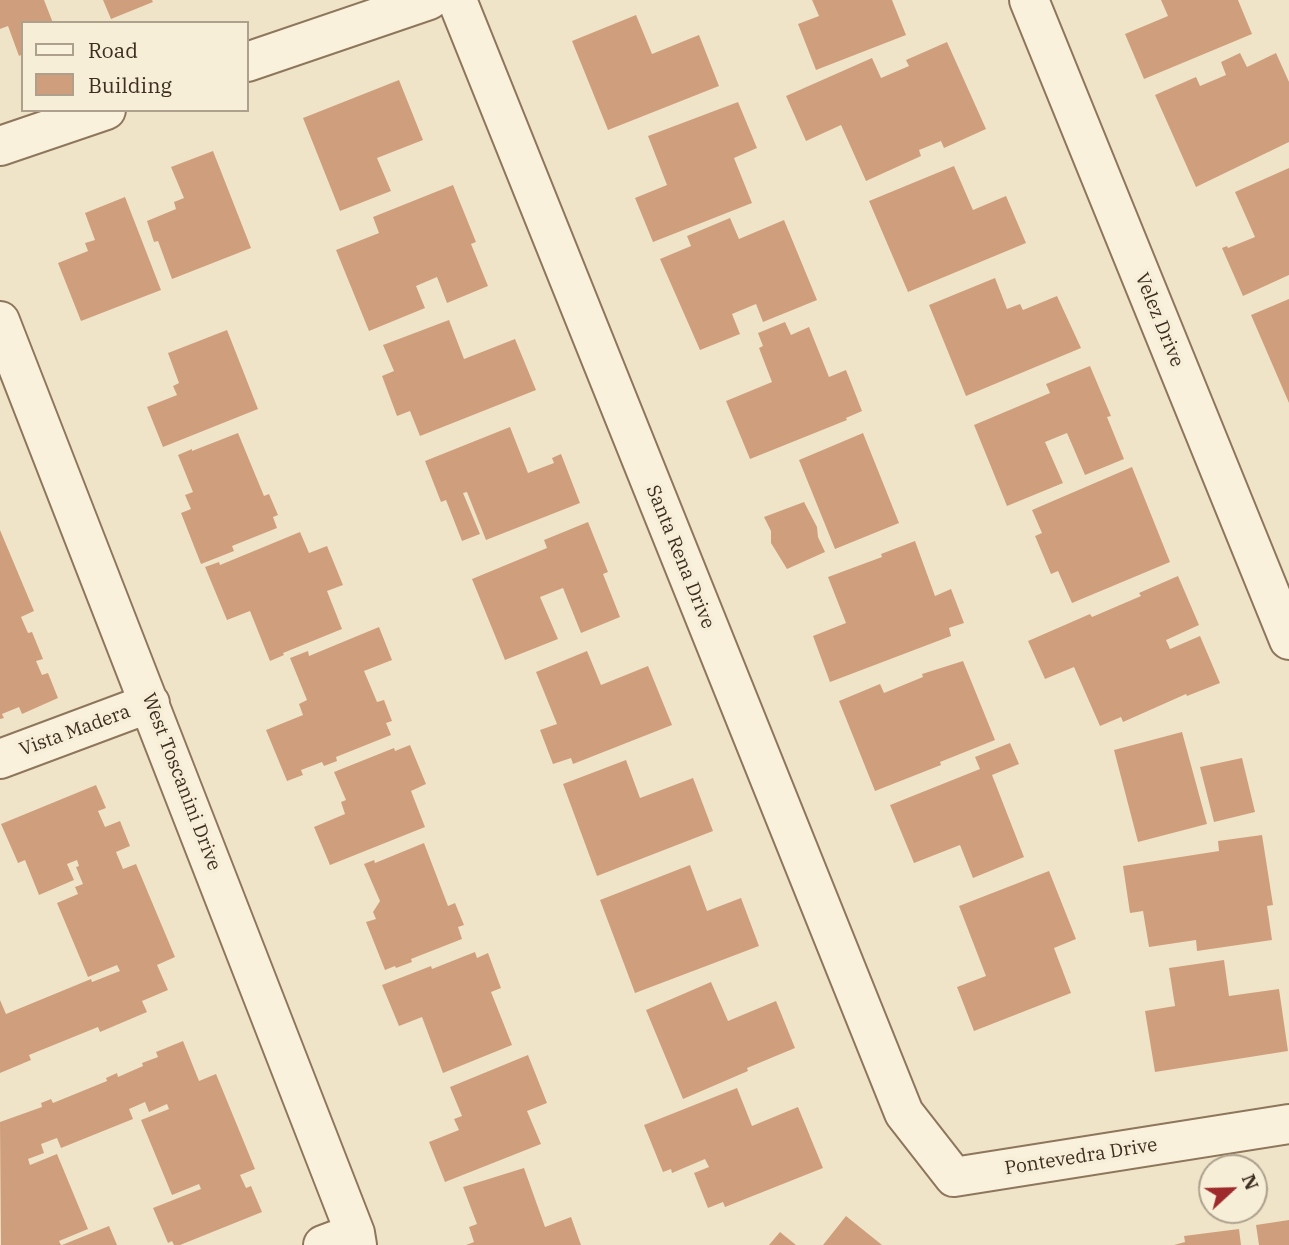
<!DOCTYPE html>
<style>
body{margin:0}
#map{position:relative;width:1289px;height:1245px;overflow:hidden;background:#f0e4c8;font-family:"IBM Plex Serif",serif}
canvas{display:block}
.legend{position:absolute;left:21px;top:21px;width:228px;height:91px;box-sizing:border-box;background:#f7eed8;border:2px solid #ada18e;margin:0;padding:9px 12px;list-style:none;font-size:21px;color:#3d2e20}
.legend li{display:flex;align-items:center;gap:14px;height:35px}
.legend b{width:35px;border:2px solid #ada18e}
.north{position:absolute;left:1198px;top:1154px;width:70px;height:70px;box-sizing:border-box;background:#f7eed8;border:2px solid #ada18e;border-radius:50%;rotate:68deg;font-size:19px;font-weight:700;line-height:28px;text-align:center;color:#3d2e20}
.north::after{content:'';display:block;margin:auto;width:24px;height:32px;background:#9e2a2b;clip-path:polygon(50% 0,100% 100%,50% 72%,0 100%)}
</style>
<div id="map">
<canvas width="1289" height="1245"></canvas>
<ul class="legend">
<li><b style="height:9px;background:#faf1dc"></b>Road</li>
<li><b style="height:19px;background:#cf9f7d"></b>Building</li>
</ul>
<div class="north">N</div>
</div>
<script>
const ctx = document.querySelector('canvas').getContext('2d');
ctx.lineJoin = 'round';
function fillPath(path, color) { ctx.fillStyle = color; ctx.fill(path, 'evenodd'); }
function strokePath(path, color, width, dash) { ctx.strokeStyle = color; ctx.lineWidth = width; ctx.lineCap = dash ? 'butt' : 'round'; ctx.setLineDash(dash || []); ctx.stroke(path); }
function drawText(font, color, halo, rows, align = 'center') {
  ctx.font = font + ' "IBM Plex Serif",serif'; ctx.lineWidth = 7; ctx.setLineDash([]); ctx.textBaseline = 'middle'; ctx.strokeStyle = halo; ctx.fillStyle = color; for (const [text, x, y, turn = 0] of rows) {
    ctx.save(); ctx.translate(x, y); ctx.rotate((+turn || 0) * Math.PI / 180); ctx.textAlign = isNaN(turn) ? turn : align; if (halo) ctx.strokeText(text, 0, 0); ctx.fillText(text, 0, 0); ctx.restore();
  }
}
fillPath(new Path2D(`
 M0,0H44L53,23H23V54L19,56L8,26L0,29Z
 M103,0H152L153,2L111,19Z
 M812,0H892L906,35L816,70L798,24L819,16Z
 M1161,0H1238L1252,34L1144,79L1125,34L1168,16Z
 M636,15L652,54L699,35L719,86L608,130L572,41Z
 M947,42L986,129L944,148L941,141L919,150L921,156L866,181L841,125L806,141L786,96L872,58L881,78L909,66L906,60Z
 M1240,53L1247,67L1276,53L1289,82V142L1196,187L1155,95L1196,77L1200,86L1226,75L1221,62Z
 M399,80L423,140L377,158L391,191L340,211L303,118Z
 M738,102L757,148L734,158L752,203L653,242L635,198L667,185L648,136Z
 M213,151L251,248L172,279L158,241L154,242L147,221L176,209L174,202L184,198L171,167Z
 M954,166L973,210L1006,196L1026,243L908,292L869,201Z
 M1289,168V275L1243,296L1222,248L1227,246L1228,248L1255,237L1235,192Z
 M453,185L476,242L471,244L488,286L447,303L437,277L416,286L425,308L369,331L336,250L379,233L373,217Z
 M125,197L161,290L81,321L58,263L88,251L85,243L95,240L85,213Z
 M730,218L739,239L784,220L817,300L763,322L756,304L732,314L740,334L700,350L660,259L691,246L687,236Z
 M995,278L1007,309L1020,304L1023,310L1057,296L1081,348L966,396L929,305Z
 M1289,299V403L1251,315Z
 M449,320L464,359L515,339L536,390L420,436L410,411L397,416L382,376L394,371L383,345Z
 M785,322L791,335L809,327L829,377L846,370L862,411L846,418L847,420L750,459L726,401L772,382L759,348L763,346L758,333Z
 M227,330L258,409L163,447L147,407L177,395L173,386L179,383L168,353Z
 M1090,366L1111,416L1107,417L1124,459L1085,475L1067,433L1045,442L1063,483L1007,506L974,425L1050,393L1046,384Z
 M510,427L528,473L554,463L552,458L561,454L580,503L486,540L467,492L463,493L480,534L462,541L446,500L441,502L425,461Z
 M238,433L264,496L269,494L278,515L273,517L277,528L232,546L234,551L201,564L181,513L191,509L185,495L193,492L178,455L192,449V451Z
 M863,433L899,523L835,549L799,460Z
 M1132,467L1170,562L1072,603L1058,571L1051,574L1035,536L1042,533L1032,510Z
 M804,502L817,527L818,537L825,552L787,569L771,543V531L764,517Z
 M588,522L608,572L603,574L620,617L581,633L563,588L540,597L558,639L505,660L472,579L547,548L544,540Z
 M0,530L34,611L21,617L28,633L32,632L43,659L36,661L42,675L48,673L58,698L22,714L19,707L2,714L4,718L0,719Z
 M300,532L309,553L327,546L343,585L327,591L342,629L283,653L284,655L270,661L250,611L227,620L205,567L219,562L220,565Z
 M915,541L935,596L951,589L964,623L949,628L951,636L830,682L813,636L846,623L828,577L882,557L881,554Z
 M1178,576L1199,625L1166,640L1170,649L1200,636L1220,683L1187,696L1186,694L1123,722L1121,717L1100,726L1074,667L1045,679L1028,641L1090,614L1092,617L1141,596L1139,593Z
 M379,627L392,660L364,671L377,702L384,700L392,721L386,723L391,735L336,757L337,761L324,766L322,762L301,770L303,775L287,781L266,730L303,715L299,704L307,700L290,658L308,651L309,656Z
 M587,651L601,685L648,666L672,725L573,764L571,758L553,764L540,730L557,724L536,672Z
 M963,661L995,740L940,762L941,765L875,791L839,701L880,684L884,693L923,677L922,674Z
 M1182,732L1207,824L1138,842L1114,750Z
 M1010,743L1019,764L992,775L1024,857L973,878L960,845L914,863L890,805L980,769L975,757Z
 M410,745L426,784L411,791L425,827L330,865L314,827L345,814L341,802L346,800L334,772L394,748L395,751Z
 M1242,758L1255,812L1214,822L1200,767Z
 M626,760L640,798L693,778L713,831L597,876L563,784Z
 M96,785L106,808L98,811L105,827L120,821L130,846L116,852L123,869L136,864L175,957L157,965L168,990L142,1001L147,1012L100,1032L98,1027L29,1055L31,1060L0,1073V1000L6,1014L91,979L92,982L120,971L117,965L88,977L57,903L78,894L75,887L83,884L76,867L79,866L77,860L67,864L74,880L39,895L25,860L18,863L1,824Z
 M1262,835L1273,905L1267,906L1272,940L1197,951L1196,940L1149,947L1143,911L1130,913L1123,866L1219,851L1218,841Z
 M424,843L448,906L455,903L464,925L458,927L462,939L411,959L412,962L396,968L395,966L385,970L366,922L376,919L373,912L380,901L364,864L374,860L375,863Z
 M690,865L707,911L741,898L759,946L635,993L600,900Z
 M1049,871L1076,939L1054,948L1071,993L974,1031L957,987L986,976L959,906Z
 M475,952L477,958L488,953L501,988L491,992L512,1045L443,1073L422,1017L399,1026L382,985L431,966L432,969Z
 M1224,960L1229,996L1279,989L1288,1051L1155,1072L1145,1011L1175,1006L1169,968Z
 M711,982L728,1021L776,1001L795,1048L747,1068L748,1071L683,1099L646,1010Z
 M183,1041L199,1081L216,1074L255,1169L240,1175L246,1188L251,1186L262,1212L180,1245H174L172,1241L168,1243L153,1208L201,1189L199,1184L172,1195L141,1120L169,1109L167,1104L149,1112L145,1102L129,1109L133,1119L61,1148L57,1138L41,1144L44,1153L28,1159L30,1165L57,1154L88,1229L59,1241L61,1245H1L0,1122L42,1107L41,1103L51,1099L53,1103L107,1081L106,1078L117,1073L118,1077L143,1066L142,1063L158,1057L156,1052Z
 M528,1055L547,1103L527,1111L541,1144L445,1182L429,1142L459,1130L454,1119L462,1116L450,1087Z
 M737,1088L752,1126L798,1107L823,1168L725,1207L723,1202L708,1208L694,1173L709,1167L705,1159L672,1173L671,1169L663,1172L644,1125Z
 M524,1168L545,1227L571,1217L581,1245H466L474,1242L469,1227L477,1224L463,1187Z
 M846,1216L882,1245H823Z
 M1289,1220V1245H1259L1256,1225Z
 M109,1226L117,1245H62Z
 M1239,1229L1241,1245H1174L1185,1242L1184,1236Z
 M780,1232L796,1245H769Z`), '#cf9f7d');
const street = new Path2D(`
 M457,0L904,1113L954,1177L1289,1124
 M1029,0L1289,640
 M247,62L429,0
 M0,146L106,110
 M0,321L355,1233L357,1245
 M0,759L150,703
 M323,1245L355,1233`);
strokePath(street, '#8d765c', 42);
strokePath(street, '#faf1dc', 38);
drawText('19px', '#3d2e20', '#f7eed8', [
 ["Velez Drive",1159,320,68],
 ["Santa Rena Drive",680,557,68],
 ["Vista Madera",75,731,-20],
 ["West Toscanini Drive",181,782,69],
 ["Pontevedra Drive",1081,1157,-9]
]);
</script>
